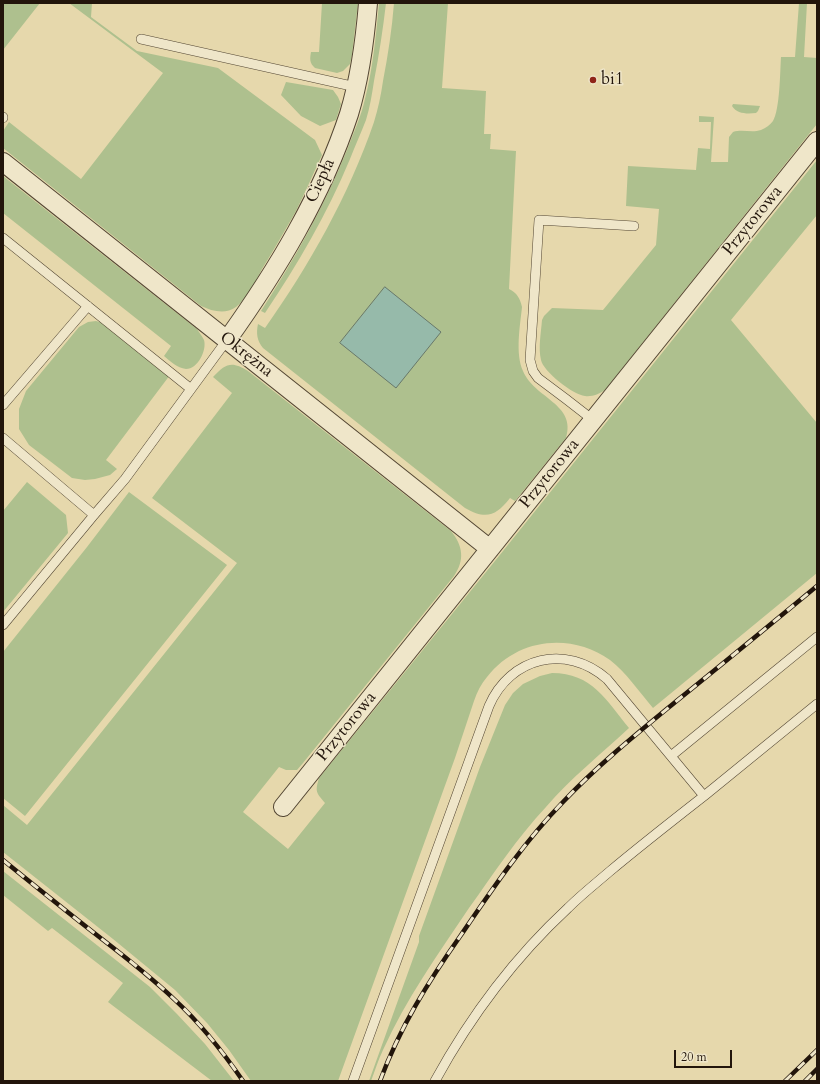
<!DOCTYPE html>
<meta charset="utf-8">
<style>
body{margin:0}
#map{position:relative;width:820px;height:1084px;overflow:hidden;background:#e6d8ac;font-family:Cardo,serif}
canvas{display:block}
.frame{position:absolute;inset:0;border:4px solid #22150b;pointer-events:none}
.scale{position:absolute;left:674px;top:1050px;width:58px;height:18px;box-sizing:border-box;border:2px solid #22150b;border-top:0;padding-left:5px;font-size:12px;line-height:14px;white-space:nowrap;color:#22150b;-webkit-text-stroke:3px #efe6c9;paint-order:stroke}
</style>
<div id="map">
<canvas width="820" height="1084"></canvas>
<div class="frame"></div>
<div class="scale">20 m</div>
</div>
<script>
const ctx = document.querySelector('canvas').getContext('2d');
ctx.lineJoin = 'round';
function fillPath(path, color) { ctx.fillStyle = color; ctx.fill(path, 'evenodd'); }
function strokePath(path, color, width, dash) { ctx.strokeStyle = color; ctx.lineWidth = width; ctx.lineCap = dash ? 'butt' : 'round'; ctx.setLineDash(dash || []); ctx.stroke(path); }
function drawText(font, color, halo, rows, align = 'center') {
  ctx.font = font + ' Cardo,serif'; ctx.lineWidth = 3; ctx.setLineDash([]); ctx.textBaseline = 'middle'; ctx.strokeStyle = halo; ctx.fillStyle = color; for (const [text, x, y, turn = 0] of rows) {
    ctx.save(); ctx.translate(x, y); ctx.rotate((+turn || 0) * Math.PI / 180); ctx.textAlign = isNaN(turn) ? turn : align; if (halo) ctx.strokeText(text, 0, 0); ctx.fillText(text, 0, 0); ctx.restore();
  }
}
fillPath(new Path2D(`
 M3,3H40L3,50Z
 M69,3H92L91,17L137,51L218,68L315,140L322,155C313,174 305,193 296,211C285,230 274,250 262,269C256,281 247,299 236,307C225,315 212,311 201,306L3,148V131L9,122L81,179L163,73Z
 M322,3H358L352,55L350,64L343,71L337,73L315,68C309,63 310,58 311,52H319Z
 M379,3H386C383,29 379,55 374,81C372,94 370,107 366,120C361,133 355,146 350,159C327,214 298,264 265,313L261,311C294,260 324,207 347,150C353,134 361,117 365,99C373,68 376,35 379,3Z
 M394,3H448L442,88L486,91L484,134H491L490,149L516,151L509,289C517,293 520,298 522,307C520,326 515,354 523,371C534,398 577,404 566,438L515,501L510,498C496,516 486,520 465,508L263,348C257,341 256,333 258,324L265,328C309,266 349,195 374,122C378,109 381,95 383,81C388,55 392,29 394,3Z
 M799,3H807L804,57L817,58V124L605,390C599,394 592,397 585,396C573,395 543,371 541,360C538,348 541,333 542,320L544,316L552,308L603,310L656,245L659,209L626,206L628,166L696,170L698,148L710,149L711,122H699V116L714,117L711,162H728L729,137L733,132C742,129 752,133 761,130C766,128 770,125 773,121C780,109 780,72 781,57H795Z
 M286,82L333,90L338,97L341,104L336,120L320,126L301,116L281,95Z
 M733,104L760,106L758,111L756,113C747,114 737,114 732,106Z
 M817,160V215L731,320L817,423V573L653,708C640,693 626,672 610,660C571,632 517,638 487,677C481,684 477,692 474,701L455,758L338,1081H251L229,1050L207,1023L175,990L113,939L3,852V805L27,825L237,563L152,498L232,393L213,377C226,363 232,361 248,371L451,531C463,546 465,560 454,576L303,763L297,770H286L279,767L243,812L288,849L325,803C316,792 315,792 319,778L499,556Z
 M3,176L197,329C199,332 202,336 204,340C207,350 198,369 186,369C177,368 170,361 164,356L171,346L3,213Z
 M96,321L106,324L170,375L106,460L117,469L110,475L95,479L85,480L72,478L29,445L19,429V409L26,391L79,327L88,322Z
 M27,482L66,515L68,533L3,612V511Z
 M129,492L227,565L25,816L3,798V652L87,547Z
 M552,673C592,673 606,700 629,728C601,754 571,778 546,807C517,838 494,873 469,908C438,954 406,999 383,1050C378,1060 375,1071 371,1081H369L419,942V936L480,767L505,705L513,693L523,684L540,676Z
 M3,871L150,987L177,1014L205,1044L234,1081H212L108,1002L123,983L52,928L48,931L3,895Z`), '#aec08e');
const water = new Path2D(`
 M385,287L441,332L396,388L340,343Z`);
fillPath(water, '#96baaa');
strokePath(water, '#68786a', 1);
const lane = new Path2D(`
 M141,39L356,87
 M3,118V117
 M3,238L191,389
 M3,405L88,306
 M593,420L566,399L538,378L533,371L530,360L539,220L634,226
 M3,438L94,515
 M3,625L94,515L125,479L227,340
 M671,756L817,637
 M704,796L817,704
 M353,1081L489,706C510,657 566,643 607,679L704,796C672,821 640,846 609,872C595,884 581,895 568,908C514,958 470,1017 435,1081`);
const street = new Path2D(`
 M3,162L490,549
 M227,340C277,270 322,196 349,114C360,78 365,40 368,3
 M283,807L817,141`);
strokePath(lane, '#534633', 10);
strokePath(street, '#534633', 20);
strokePath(lane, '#efe6c9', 9);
strokePath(street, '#efe6c9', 18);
const rail = new Path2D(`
 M3,860C35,886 66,911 98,936C124,956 151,977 175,1000C201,1024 223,1052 243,1081
 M380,1081C400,1027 428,982 461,935C493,888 524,842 563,802C599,764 639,732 679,699C725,662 771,624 817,586
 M785,1081L817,1050
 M805,1081L817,1069`);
strokePath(rail, '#22150b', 4.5);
strokePath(rail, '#efe6c9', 3, [9]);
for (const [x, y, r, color] of [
 [593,80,4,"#8f2418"]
]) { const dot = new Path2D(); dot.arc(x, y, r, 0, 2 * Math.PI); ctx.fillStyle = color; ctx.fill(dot); strokePath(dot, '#efe6c9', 1.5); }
drawText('17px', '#22150b', '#efe6c9', [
 ["bi1",601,80]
], 'left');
drawText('17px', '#22150b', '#efe6c9', [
 ["Ciepła",321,181,-65],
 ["Przytorowa",753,221,-51],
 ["Okrężna",246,355,38],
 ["Przytorowa",550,474,-51],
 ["Przytorowa",347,727,-51]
]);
</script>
